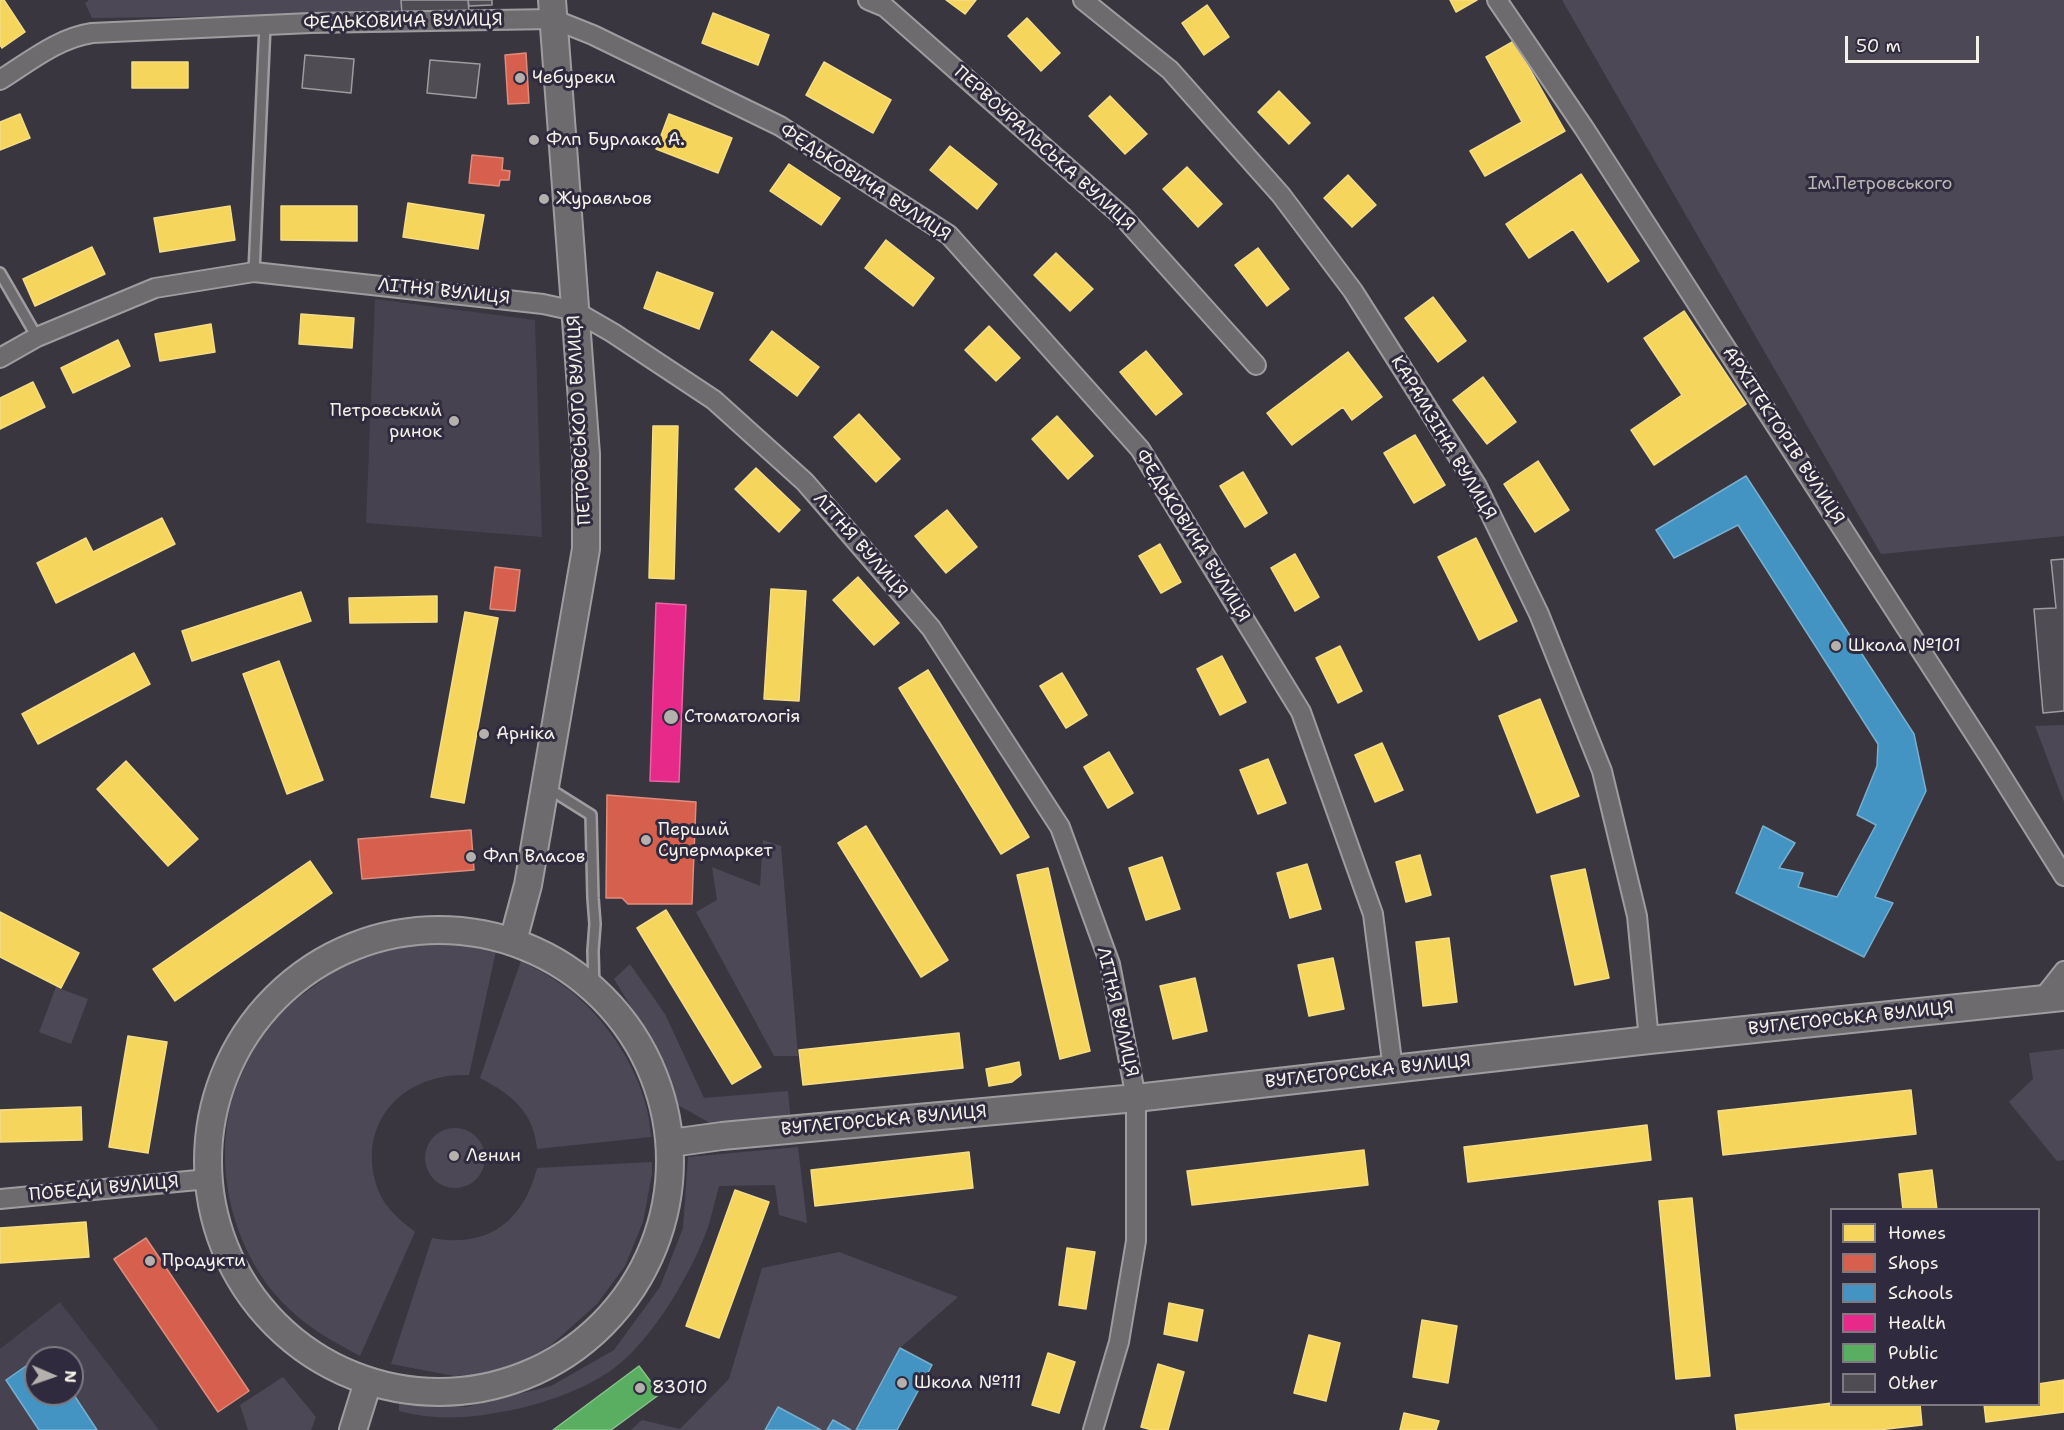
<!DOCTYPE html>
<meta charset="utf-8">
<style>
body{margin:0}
#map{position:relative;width:2064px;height:1430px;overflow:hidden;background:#393640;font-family:"Shantell Sans",sans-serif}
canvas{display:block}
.legend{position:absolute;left:1830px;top:1208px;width:210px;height:198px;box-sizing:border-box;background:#2f2a3d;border:2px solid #7e7a81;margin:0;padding:8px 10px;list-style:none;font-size:18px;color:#f4f1e8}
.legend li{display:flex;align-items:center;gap:12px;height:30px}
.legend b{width:30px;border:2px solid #7e7a81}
.north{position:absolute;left:24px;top:1346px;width:60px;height:60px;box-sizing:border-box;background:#2f2a3d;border:2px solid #7e7a81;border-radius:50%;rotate:92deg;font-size:16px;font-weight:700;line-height:24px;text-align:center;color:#f4f1e8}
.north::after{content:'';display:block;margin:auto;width:21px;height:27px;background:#b3b0ad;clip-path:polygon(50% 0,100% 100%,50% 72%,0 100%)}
.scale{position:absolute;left:1845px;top:36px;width:134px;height:27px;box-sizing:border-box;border:3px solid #f4f1e8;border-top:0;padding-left:8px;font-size:18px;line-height:21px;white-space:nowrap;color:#f4f1e8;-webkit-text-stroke:4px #2f2a3d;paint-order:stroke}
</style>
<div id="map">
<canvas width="2064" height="1430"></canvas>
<ul class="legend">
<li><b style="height:16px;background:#f6d55c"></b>Homes</li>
<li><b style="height:16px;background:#d6604d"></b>Shops</li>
<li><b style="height:16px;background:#4393c3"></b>Schools</li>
<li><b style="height:16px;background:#e7298a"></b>Health</li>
<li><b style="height:16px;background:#5aae61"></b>Public</li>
<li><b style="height:16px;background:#4f4d53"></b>Other</li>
</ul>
<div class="north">N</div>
<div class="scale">50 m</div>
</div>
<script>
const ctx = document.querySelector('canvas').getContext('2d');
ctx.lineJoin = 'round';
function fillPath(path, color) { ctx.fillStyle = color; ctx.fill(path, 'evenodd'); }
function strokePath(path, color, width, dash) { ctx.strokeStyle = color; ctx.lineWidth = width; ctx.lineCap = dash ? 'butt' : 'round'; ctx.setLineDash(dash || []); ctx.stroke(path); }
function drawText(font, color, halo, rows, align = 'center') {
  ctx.font = font + ' "Shantell Sans",sans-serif'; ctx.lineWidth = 6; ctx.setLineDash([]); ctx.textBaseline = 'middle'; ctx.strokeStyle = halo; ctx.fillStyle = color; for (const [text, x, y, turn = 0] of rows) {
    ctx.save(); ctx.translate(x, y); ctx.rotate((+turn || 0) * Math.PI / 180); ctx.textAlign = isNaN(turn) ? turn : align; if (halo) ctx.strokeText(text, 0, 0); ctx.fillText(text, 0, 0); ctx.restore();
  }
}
fillPath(new Path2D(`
 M375,299L535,320L542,537L366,523Z
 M60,1302L159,1430H0V1349ZM36,1358H72V1394H36Z`), '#46424f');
fillPath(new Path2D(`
 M89,0H409L395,14L92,18L85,3Z
 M1562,0H2064V536L1881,554Z
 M2064,725V802L2035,726Z
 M763,840L781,846L798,1056H774L696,912L717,900L712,867L760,886Z
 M426,943H463L496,951L469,1075C402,1072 353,1125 379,1192C386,1209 401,1221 415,1232L360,1356C332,1341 305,1326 282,1302C239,1257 218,1187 227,1125C231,1095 245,1062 262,1037C276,1015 297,998 317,984C327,977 336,968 347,963C375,950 396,947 426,943Z
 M521,961C543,972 566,985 583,1002C618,1035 649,1088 651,1137L537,1149C534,1112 511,1094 480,1078Z
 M630,964L665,1014L704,1098L788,1091L791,1124L717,1127L678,1105L659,1052L614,979Z
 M56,987L88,999L71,1044L39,1032Z
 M2064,1049V1160L2057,1161L2009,1102L2033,1079L2029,1053Z
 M425 1158a30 30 0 1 1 60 0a30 30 0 1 1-60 0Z
 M798,1147L807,1223L779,1215L775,1185L719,1186C716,1197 713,1209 710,1221C695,1268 653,1340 613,1369C586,1389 540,1405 507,1411C469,1418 437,1421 399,1411V1403L466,1407L551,1386L614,1350L660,1287L683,1228L688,1157Z
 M652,1162V1174L643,1222L625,1266L597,1304L551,1345L503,1373L454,1376L391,1364L432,1238C487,1249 524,1221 537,1168Z
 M839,1252L958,1297L900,1348L856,1430H851L833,1420L827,1430H821L778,1407L765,1430H631L642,1420L680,1429L729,1379L762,1268Z
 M283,1377L316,1417L311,1430H248L240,1405Z`), '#4d4856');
const homes = new Path2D(`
 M0,0H4L25,32L2,48L0,45Z
 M946,0H976L965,14Z
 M1450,0H1477L1456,12Z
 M1207,5L1229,37L1204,55L1182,23Z
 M713,13L769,35L758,65L702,43Z
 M1027,18L1060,53L1041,71L1008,36Z
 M1514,41L1565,131L1485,176L1470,151L1522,122L1486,57Z
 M132,62H188V88H132Z
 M824,62L891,100L873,133L806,95Z
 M1279,91L1310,123L1289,144L1258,112Z
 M1110,96L1147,134L1125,154L1089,116Z
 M20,114L30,138L0,150V122Z
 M669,114L732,138L718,173L656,149Z
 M950,146L997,184L977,209L930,170Z
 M789,164L840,198L821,225L770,191Z
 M1187,167L1222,204L1198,227L1163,189Z
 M1581,174L1639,261L1608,282L1573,229L1529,258L1506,224Z
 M1348,175L1376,205L1352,227L1324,198Z
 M408,203L484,215L478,249L403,237Z
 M230,206L235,240L160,252L154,218Z
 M281,206H357V241L281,240Z
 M886,240L934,278L913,306L865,268Z
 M92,247L105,274L35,306L23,279Z
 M1258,248L1289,289L1267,306L1235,265Z
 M1056,253L1093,289L1070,311L1034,275Z
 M657,272L713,293L699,329L644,308Z
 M1433,297L1466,341L1438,362L1405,318Z
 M1684,311L1746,404L1654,465L1631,430L1682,395L1644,338Z
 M301,314L354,318L352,348L299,344Z
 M211,324L215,352L160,361L155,334Z
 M989,326L1020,358L996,381L965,350Z
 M772,331L819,367L797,396L750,360Z
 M118,340L130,366L73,393L61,368Z
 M1146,351L1182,394L1156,415L1120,372Z
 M1348,352L1382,397L1352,420L1343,407L1292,445L1267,413Z
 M1483,377L1516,422L1487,444L1453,400Z
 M33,382L45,407L0,429V398Z
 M859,414L900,459L876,482L834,437Z
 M1057,416L1093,456L1068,479L1032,439Z
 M653,426H678L674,579L649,578Z
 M1415,435L1445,485L1414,503L1384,453Z
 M1538,461L1569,510L1535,532L1504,484Z
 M756,468L800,510L779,532L735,489Z
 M1243,472L1267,513L1245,527L1220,486Z
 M947,510L977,547L946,573L915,536Z
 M162,518L175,544L56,603L37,563L86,538L93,552Z
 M1476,538L1517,621L1479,640L1438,557Z
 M1160,544L1181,582L1161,593L1139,556Z
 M1295,554L1319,597L1295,611L1271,568Z
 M858,577L899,623L874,645L833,600Z
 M771,589L806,591L799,701L764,699Z
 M301,592L311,621L192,661L182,631Z
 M437,596V622L350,623L349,598Z
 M465,612L498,618L464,803L431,797Z
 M1340,646L1362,691L1338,703L1316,658Z
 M134,653L150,684L38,744L22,714Z
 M1222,656L1246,702L1220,715L1197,669Z
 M279,661L323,780L287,794L243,674Z
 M928,670L1029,837L1001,854L899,688Z
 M1062,673L1087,715L1066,728L1040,686Z
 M1540,699L1579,796L1537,813L1499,716Z
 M1382,743L1403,790L1375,802L1355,755Z
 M1109,752L1133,793L1108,808L1084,767Z
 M1268,759L1286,803L1258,814L1240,770Z
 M126,761L198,839L168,866L97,789Z
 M866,826L948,960L921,977L838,843Z
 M1420,855L1431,895L1406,902L1396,862Z
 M1162,857L1180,909L1146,920L1129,868Z
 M310,861L332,893L175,1001L153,969Z
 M1307,864L1321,909L1290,918L1277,873Z
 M1048,868L1090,1051L1060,1059L1017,875Z
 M1585,869L1609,978L1575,985L1551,876Z
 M666,910L761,1067L732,1084L637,928Z
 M0,912L79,953L61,988L0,957Z
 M1449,938L1457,1002L1423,1006L1416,942Z
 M1333,958L1344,1009L1309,1016L1298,965Z
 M1195,978L1207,1031L1173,1039L1160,986Z
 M959,1033L963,1068L803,1085L799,1050Z
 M128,1036L167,1042L148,1153L109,1147Z
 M1019,1062L1021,1075L1012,1082L989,1086L986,1069Z
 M1911,1090L1916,1134L1723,1155L1718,1111Z
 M81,1107L82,1140L0,1142V1110Z
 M1647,1125L1651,1160L1468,1182L1464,1147Z
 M1364,1150L1368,1185L1192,1205L1187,1171Z
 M969,1152L973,1188L815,1206L811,1170Z
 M1932,1170L1937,1210H1903L1899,1174Z
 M735,1190L769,1202L719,1338L686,1326Z
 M1692,1198L1710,1376L1676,1379L1659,1201Z
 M86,1222L89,1257L0,1263V1228Z
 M1067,1248L1095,1252L1086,1309L1059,1305Z
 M1169,1303L1203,1310L1197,1341L1164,1334Z
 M1422,1320L1457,1326L1448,1383L1413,1377Z
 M1309,1335L1340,1343L1326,1401L1294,1393Z
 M1048,1353L1075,1362L1059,1413L1032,1405Z
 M1158,1364L1184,1372L1168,1430H1152L1141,1427Z
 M2064,1380V1412L1986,1422L1984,1404H2038V1384Z
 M1832,1403L1920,1404L1922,1425L1878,1430H1737L1735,1415Z
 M1404,1413L1439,1421L1436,1430H1400Z`);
fillPath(homes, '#f6d55c');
strokePath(homes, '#f5dd86', 1.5);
const shops = new Path2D(`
 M526,53L529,103L508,104L505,55Z
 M472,155L503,158L502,170L510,171L509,180H500L499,186L469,183Z
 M495,567L520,570L515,611L490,609Z
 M607,795L696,802L692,904H628L622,898H606Z
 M471,830L474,870L362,879L358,839Z
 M146,1238L249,1391L218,1412L114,1259Z`);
fillPath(shops, '#d6604d');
strokePath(shops, '#df8c7c', 1.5);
const schools = new Path2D(`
 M1746,476L1914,734L1926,791L1875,897L1893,903L1864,957L1736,893L1763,826L1795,843L1779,868L1803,873L1798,887L1837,897L1876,825L1857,815L1877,766L1878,744L1738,525L1674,558L1656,530Z
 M900,1348L932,1365L897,1430H856Z
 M36,1359V1394H72V1392L97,1430H39L6,1380Z
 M778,1407L821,1430H765Z
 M833,1420L851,1430H827Z`);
fillPath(schools, '#4393c3');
strokePath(schools, '#78afce', 1.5);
const health = new Path2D(`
 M656,603L686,605L679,782L650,781Z`);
fillPath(health, '#e7298a');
strokePath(health, '#eb65a6', 1.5);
const public = new Path2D(`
 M639,1366L660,1394L611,1430H553Z`);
fillPath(public, '#5aae61');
strokePath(public, '#88c28a', 1.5);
const building = new Path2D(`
 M401,0H468L469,12L402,15Z
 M468,0H492V5L469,6Z
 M305,55L354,59L351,93L302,88Z
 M430,60L480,64L476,98L427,93Z
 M2064,559V711L2043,713L2034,609L2056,608L2051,560Z`);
fillPath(building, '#4f4d53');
strokePath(building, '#9e9c9f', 1.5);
const lane = new Path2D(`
 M254,272L265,25
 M0,273L37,337
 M548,788L591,815L593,898L595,924L593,951L594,989`);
const street = new Path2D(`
 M868,0L885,7L1123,217L1256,365
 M1083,0L1170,70L1281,195L1353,291L1477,486L1539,614L1602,771L1637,916L1649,1040
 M1497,0L1584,128L1989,756L2064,876
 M0,80C29,62 58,38 92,33L310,23L553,19L593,35L780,126L949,235L1140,449L1301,712L1373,914L1393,1069
 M0,358L37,337L155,288L254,272L543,304L575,311L613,333L714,400L805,482L931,628L1060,827L1110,964L1136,1098V1241L1119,1342L1093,1430
 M2042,999L2064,971
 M0,1199L208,1179`);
const secondary = new Path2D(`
 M208 1161a231 231 0 1 1 462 0a231 231 0 1 1-462 0Z
 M513,941L528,885L586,549V454L552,0
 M671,1143L722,1136L1136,1098L1649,1040L2064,997
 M353,1430L368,1382`);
strokePath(lane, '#9e9c9f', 14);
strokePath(street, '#9e9c9f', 22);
strokePath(secondary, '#9e9c9f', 30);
strokePath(lane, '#6d6b6d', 9);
strokePath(street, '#6d6b6d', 18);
strokePath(secondary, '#6d6b6d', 26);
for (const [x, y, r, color] of [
 [520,78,6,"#b3b0ad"],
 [534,140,6,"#b3b0ad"],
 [544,199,6,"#b3b0ad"],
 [454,421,6,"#b3b0ad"],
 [1836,646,6,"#b3b0ad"],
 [671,717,8,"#b3b0ad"],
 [484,734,6,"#b3b0ad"],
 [646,840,6,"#b3b0ad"],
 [471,857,6,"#b3b0ad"],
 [454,1156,6,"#b3b0ad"],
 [150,1261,6,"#b3b0ad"],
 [902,1383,6,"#b3b0ad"],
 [640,1388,6,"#b3b0ad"]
]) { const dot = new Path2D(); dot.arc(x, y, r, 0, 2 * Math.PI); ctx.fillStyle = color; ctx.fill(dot); strokePath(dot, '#2f2a3d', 2); }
drawText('18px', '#f4f1e8', '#2f2a3d', [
 ["ФЕДЬКОВИЧА ВУЛИЦЯ",403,22,-1],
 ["ПЕРВОУРАЛЬСЬКА ВУЛИЦЯ",1044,149,42],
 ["ФЕДЬКОВИЧА ВУЛИЦЯ",865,183,33],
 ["ЛІТНЯ ВУЛИЦЯ",444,292,6],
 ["ПЕТРОВСЬКОГО ВУЛИЦЯ",580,420,-93],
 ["АРХІТЕКТОРІВ ВУЛИЦЯ",1783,436,57],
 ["КАРАМЗІНА ВУЛИЦЯ",1443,438,59],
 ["ФЕДЬКОВИЧА ВУЛИЦЯ",1192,536,58],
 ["ЛІТНЯ ВУЛИЦЯ",860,546,49],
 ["ЛІТНЯ ВУЛИЦЯ",1117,1012,77],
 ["ВУГЛЕГОРСЬКА ВУЛИЦЯ",1851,1019,-6],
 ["ВУГЛЕГОРСЬКА ВУЛИЦЯ",1368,1072,-6],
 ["ВУГЛЕГОРСЬКА ВУЛИЦЯ",884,1121,-5],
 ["ПОБЕДИ ВУЛИЦЯ",104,1189,-5]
]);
drawText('18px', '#f4f1e8', '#2f2a3d', [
 ["Чебуреки",532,78],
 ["Флп Бурлака А.",546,140],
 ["Журавльов",556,199],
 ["Петровський",442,411,"right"],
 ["ринок",442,432,"right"],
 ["Школа №101",1848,646],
 ["Стоматологія",684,717],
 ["Арніка",496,734],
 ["Перший",658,830],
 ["Супермаркет",658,851],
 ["Флп Власов",483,857],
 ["Ленин",466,1156],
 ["Продукти",162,1261],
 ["Школа №111",914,1383],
 ["83010",652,1388]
], 'left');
drawText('18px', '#bbb7b6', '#2f2a3d', [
 ["Ім.Петровського",1880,184]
]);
</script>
